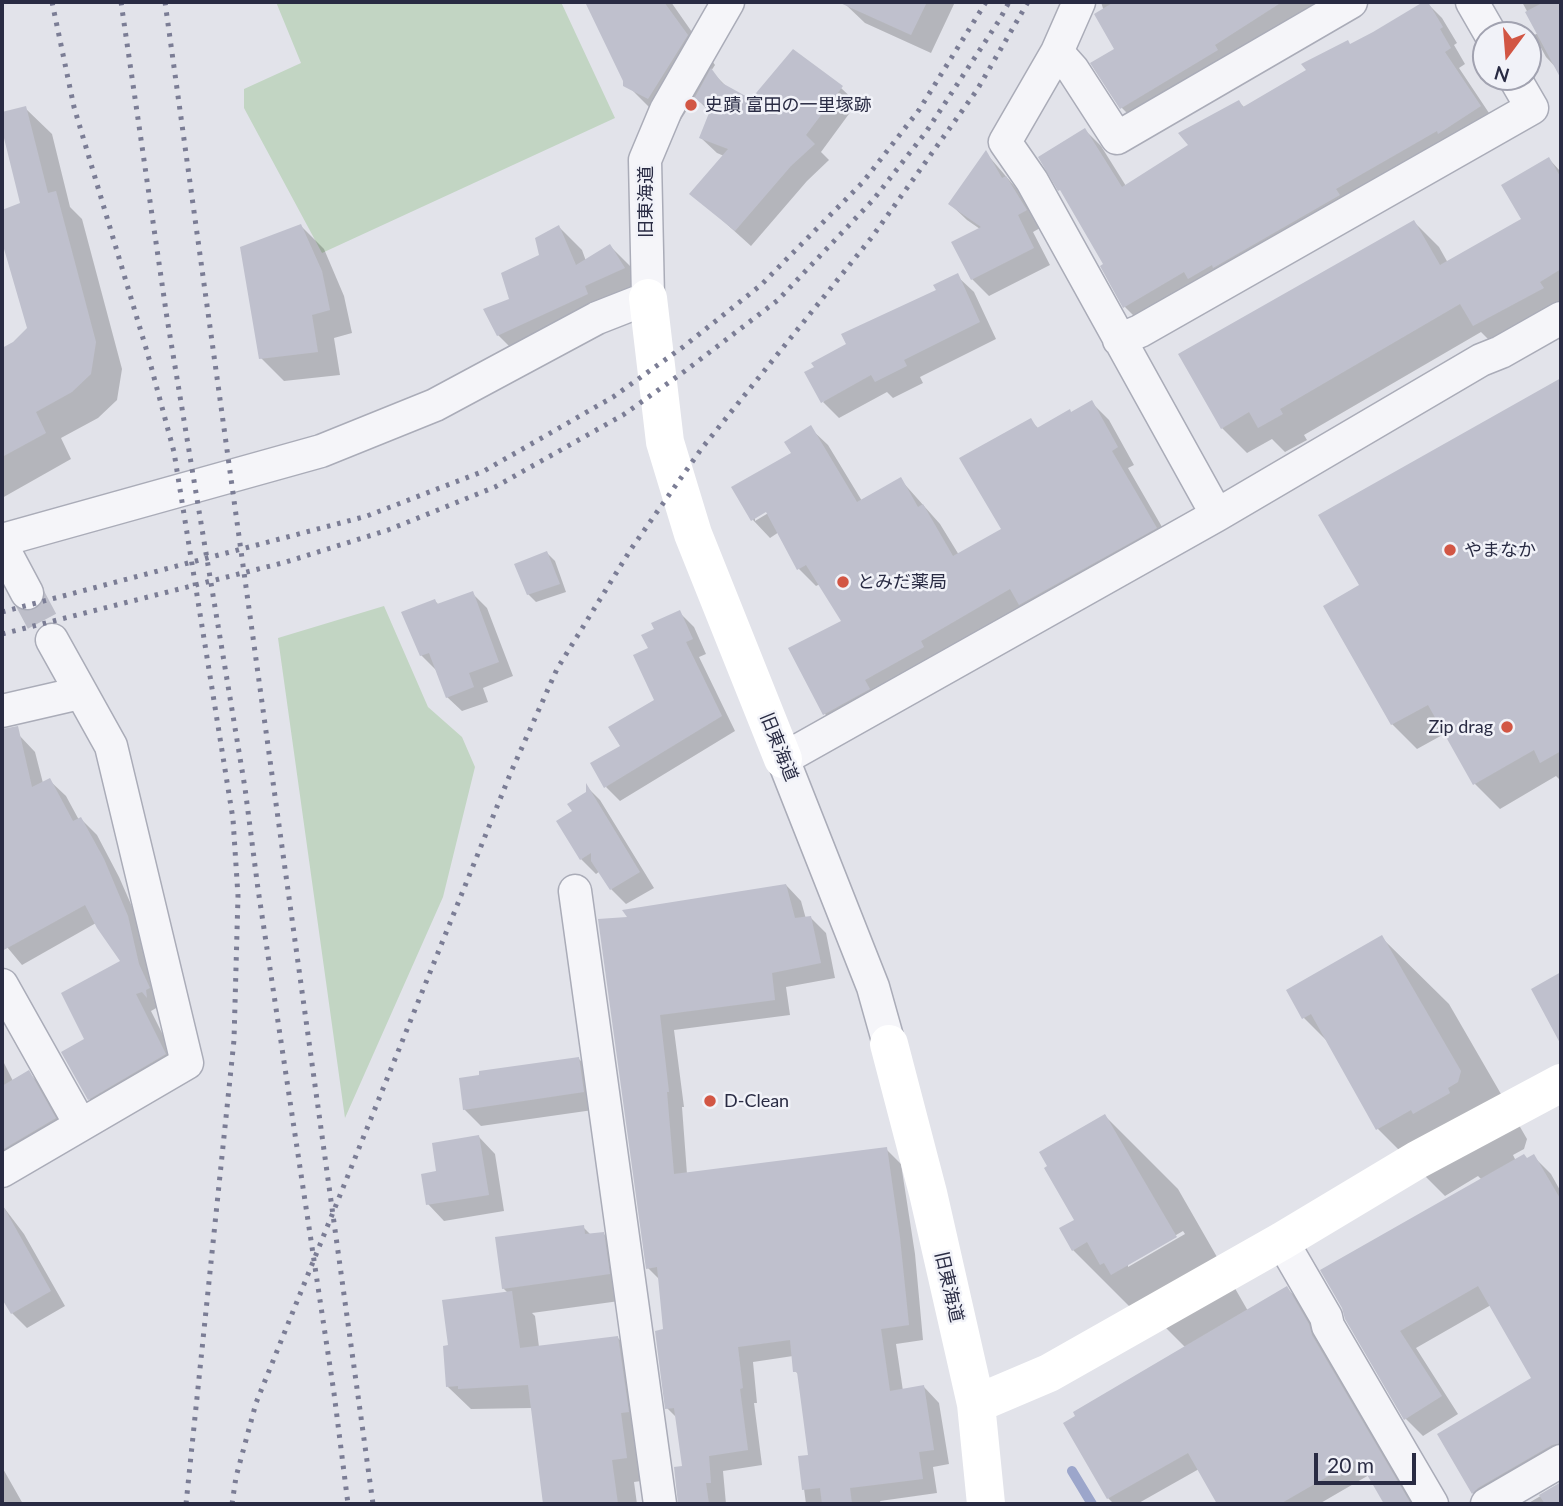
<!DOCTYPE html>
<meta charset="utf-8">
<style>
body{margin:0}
#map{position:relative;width:1563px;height:1506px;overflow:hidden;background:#e2e3ea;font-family:Lato,sans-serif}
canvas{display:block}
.frame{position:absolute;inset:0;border:4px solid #292b43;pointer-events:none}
.north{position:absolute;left:1472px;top:21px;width:70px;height:70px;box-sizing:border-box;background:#f1f2f8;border:2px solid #a1a2b0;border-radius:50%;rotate:196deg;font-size:19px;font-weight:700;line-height:28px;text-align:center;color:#292b43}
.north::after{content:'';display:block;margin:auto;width:24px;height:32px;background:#d25644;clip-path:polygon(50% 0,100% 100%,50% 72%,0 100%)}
.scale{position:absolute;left:1314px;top:1453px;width:102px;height:32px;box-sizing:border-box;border:4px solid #292b43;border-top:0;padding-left:9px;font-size:21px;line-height:24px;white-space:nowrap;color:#292b43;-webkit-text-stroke:5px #f1f2f8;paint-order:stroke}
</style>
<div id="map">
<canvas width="1563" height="1506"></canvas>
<div class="frame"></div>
<div class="north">N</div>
<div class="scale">20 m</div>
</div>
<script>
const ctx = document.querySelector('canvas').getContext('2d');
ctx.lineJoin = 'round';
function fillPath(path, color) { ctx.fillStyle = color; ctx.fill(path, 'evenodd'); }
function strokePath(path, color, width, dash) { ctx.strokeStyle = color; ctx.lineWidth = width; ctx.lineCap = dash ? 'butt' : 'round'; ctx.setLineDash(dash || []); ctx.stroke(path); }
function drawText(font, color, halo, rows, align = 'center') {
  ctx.font = font + ' Lato,"Noto Sans JP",sans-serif'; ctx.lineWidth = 5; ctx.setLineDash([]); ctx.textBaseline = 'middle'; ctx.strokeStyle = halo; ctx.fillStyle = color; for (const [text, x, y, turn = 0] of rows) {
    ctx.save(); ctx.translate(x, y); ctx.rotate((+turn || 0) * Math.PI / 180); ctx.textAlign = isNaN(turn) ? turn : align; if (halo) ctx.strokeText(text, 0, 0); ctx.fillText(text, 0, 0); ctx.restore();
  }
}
fillPath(new Path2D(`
 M276,2H561L615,118L322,253L244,108V89L301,63Z
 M384,606L428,707L462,737L475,767L443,897L345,1118L278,638Z`), '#c2d5c3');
fillPath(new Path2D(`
 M588,2H671L715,65L711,71L726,86L751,101L841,88L857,103L821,152L829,160L807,181L751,246L692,193L724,156L717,153L701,138L711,113L695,97L677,126L658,116L629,87Z
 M846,2H955L931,53L865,23L845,4Z
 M1101,2H1353L1138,124L1122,108L1116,50Z
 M1426,2L1442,18L1457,43L1454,45L1465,64L1459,68L1495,122L1140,322L1125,307L1105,264L1085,130L1101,146L1126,186L1190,145L1239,102L1245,108Z
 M1522,2H1561V73L1546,57L1534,35L1539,33Z
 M25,108L52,134L70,207L82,219L122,369L117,400L98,418L61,438L71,459L2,498V350L14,344L29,328L2,236V211L23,204L2,123V114Z
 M986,153L1022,195L1042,227L1033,232L1050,265L989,296L972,279L980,229L967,220L950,204Z
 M1549,159L1561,172V336L1557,339L1545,326L1500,351L1481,332L1304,435L1307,440L1285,452L1272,439L1247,453L1222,428L1414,222L1439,247L1448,263L1524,220Z
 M301,226L324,249L344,296L352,333L334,338L340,375L284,381L261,358Z
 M559,227L582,250L586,261L610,246L633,269L646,291L521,358L498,335L485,310L511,300Z
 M957,276L974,292L996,339L920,377L923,383L893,398L887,392L839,418L823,402Z
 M1561,380V781L1556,776L1500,809L1475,784L1446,733L1417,749L1392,724L1361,586L1321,515Z
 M1092,403L1109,420L1134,465L1128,468L1173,546L842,732L825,714L791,649L844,622L820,584L816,586L799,569L779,532L770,538L753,520L734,488L793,453L810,428L828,445L862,501L900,479L940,524L959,555L1003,530L1030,420L1039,429ZM773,506L775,509L755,521V517Z
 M547,553L555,561L566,592L536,602L528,594Z
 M472,593L487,608L513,676L483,688L488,702L462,711L447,697L436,670L421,655L435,601L439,605Z
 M679,612L694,627L706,654L699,657L735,731L620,801L606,787L623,747L656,700L650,649L656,630Z
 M19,735L35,752L43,783L49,780L66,796L79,820L81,819L97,835L119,877L144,934L158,1007L151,1011L181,1071L105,1115L89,1099L86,1040L122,961L96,923L22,965L2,941V740Z
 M588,788L600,800L654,888L626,904L611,889L600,871L596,874L581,859L574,812L588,793Z
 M786,885L801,901L806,919L811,918L826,933L835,978L786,987L790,1015L674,1030L684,1107H682L687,1174L886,1149L901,1164L915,1254L923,1340L896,1344L903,1391L924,1387L939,1403L949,1464L933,1467L937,1493L880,1501L881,1504H806L800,1458L810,1457L799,1375L795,1371L793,1356L753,1362L757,1403H754L762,1465L723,1471L726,1504H679L676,1469L684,1468L677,1418L667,1408L665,1330L660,1280L648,1268L630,919Z
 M1382,938L1449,1004L1527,1139L1524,1149L1513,1155L1516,1161L1528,1160L1534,1157L1551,1174L1561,1192V1466L1485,1504L1473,1493L1439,1434L1534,1378L1491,1305L1416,1348L1458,1414L1423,1436L1406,1419L1347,1319L1482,1180L1478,1176L1445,1196L1378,1129L1330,1044L1304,1018L1289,991Z
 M2,1059L13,1081L29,1073L45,1089L71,1135L2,1159Z
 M579,1059L596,1076L600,1109L481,1126L464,1109Z
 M1105,1116L1178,1189L1248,1311L1287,1288L1301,1303L1415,1504H1386L1369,1475L1319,1504H1214L1218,1502L1199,1469L1137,1504H1114L1108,1498L1186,1348L1155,1317L1146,1323L1073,1250L1076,1220ZM1183,1231L1185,1234L1128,1267V1263Z
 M479,1137L495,1154L504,1211L444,1221L428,1204L438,1173Z
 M2,1205L24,1234L65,1306L27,1328L12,1313L2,1295Z
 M583,1227L591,1235L603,1233L628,1259L634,1299L532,1313L535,1316L539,1347L618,1338L640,1361L648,1480L634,1482L637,1504H544L532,1408L471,1409L448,1387L450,1347L508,1293L503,1288Z
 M2,1467L23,1504H2Z
 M1561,1484V1504H1527Z`), '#0003');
strokePath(new Path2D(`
 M1072,1471L1092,1504`), '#9ca6cb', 10);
fillPath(new Path2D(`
 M585,2H664L688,35L648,99L623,86V81Z
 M838,2H927L911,35Z
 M1114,2H1282L1215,45L1218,50L1120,109L1090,63L1114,49L1094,14Z
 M1423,2H1428L1443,27L1440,29L1451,48L1445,52L1481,106L1438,134L1437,131L1336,189L1340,195L1213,268L1212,265L1188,279L1184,272L1123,308L1100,266L1103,264L1060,190L1058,191L1038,157L1085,128L1122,187L1188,145L1178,133L1239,100L1243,107L1306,70L1301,64L1348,40L1350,44L1373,32Z
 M1544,2H1561V79L1525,12Z
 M793,49L843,86L806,135L815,144L791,166L735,231L689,194L728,149L699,138L711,108L694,99L711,68L722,83L751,99Z
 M26,106L48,193L56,191L96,342L91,374L72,392L36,412L46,433L2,457V348L13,342L27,328L2,242V210L20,203L2,130V112Z
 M986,150L1002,178L1006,176L1027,210L1018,215L1034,248L971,280L951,242L981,227L948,204Z
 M1549,157L1561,178V269L1540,282L1544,288L1473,326L1460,304L1280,409L1283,414L1258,428L1249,412L1221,429L1178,354L1414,220L1440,265L1521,219L1501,185Z
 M301,224L322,271L330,310L312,315L318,352L259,359L240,247Z
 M559,225L576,265L610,244L625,268L585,286L588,294L497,336L483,309L509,299L501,273L539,255L535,238Z
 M958,273L980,322L904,360L907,366L875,382L871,375L821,403L804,372L814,367L811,363L846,344L841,334L936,290L933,285Z
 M1561,378V751L1540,763L1534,750L1473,785L1428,705L1391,725L1323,606L1359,585L1318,515Z
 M1092,400L1118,447L1112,451L1157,528L1019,605L1010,589L921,641L924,647L865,680L870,689L823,715L788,648L841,621L806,565L797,570L766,512L751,521L731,487L791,453L784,442L811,425L857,502L901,477L918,507L923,504L953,556L1001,529L959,458L1031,418L1037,428L1070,409L1071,412Z
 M547,551L560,584L527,595L514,564Z
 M473,591L499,662L469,673L474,687L446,698L429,653L420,656L401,612L435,599L437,604Z
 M680,610L693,639L686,642L722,716L604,788L590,763L620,746L608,727L654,700L633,655L648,648L641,635L654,629L651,623Z
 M18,726L32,787L50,778L73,821L81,817L104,859L128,916L139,964L150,988L146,990L147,998L142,992L136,994L166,1054L88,1100L61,1052L84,1039L61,993L120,961L97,928L85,905L2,951V729Z
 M586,783L640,872L610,890L591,861V853L580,860L556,821L572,811L567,804L586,792Z
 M786,884L795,918L811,916L821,963L772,973L775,1000L660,1015L669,1092H667L674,1174L887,1147L900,1238L909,1325L881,1329L890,1391L924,1385L934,1450L919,1452L923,1479L850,1488L852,1504H822L820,1488L802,1490L798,1456L808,1455L797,1372H793L790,1340L738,1347L743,1388L740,1389L748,1450L709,1456L711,1483H706L709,1504H678L674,1467L682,1466L674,1408L665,1409L655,1331L663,1329L657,1267L646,1269L598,919L627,917L622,910Z
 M1382,935L1461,1071L1458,1082L1448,1088L1450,1093L1413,1114L1411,1110L1376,1130L1311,1014L1302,1019L1286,990Z
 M1561,972V1045L1531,989Z
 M579,1057L584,1092L463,1110L459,1078L479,1075V1071Z
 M29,1070L56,1118L2,1150V1086Z
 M1105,1114L1177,1237L1111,1275L1104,1263L1100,1265L1087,1242L1072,1251L1059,1228L1074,1220L1044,1168L1047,1166L1039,1152Z
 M479,1135L489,1195L426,1205L421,1174L436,1171L432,1143Z
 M1524,1154L1527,1158L1534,1154L1561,1200V1443L1552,1445L1478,1488L1472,1494L1437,1434L1531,1378L1478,1286L1400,1331L1442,1396L1404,1420L1345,1319L1342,1308L1320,1270Z
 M2,1204L51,1291L11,1314L2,1299Z
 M584,1225L585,1234L604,1232L610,1274L502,1289L495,1237Z
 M1287,1286L1309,1324L1312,1335L1411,1504H1384L1358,1459L1280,1504H1217L1188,1453L1107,1499L1063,1423L1075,1416L1073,1412Z
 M512,1291L520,1348L618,1336L629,1412L621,1413L627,1458L612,1460L618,1504H543L528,1385L458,1389V1386L446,1387L443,1346L448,1345L442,1300Z
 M1561,1482V1504H1545L1539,1495Z`), '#bfc0cd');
strokePath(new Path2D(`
 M27,593L52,640`), '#bdbec9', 32, [32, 16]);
const street = new Path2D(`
 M1079,2L1057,52L1005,142L1032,181L1217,515
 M1472,2L1491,35
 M1057,52L1073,70L1117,138L1351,2
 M1119,340L1140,331L1532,108L1514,77
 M2,540L321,451L435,405L597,318L648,298L645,160L666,110L728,2
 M2,546L27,593
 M2,711L80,693
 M575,891L660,1504
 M2,985L80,1124
 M889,1044L873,987L783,759L1217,515L1481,360L1501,352L1561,318
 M2,1171L187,1063L111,746L52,640
 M1282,1241L1326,1317L1328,1326L1432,1504
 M1487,1504L1561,1461`);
strokePath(street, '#aaacb8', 35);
strokePath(street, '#f5f5f9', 32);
strokePath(new Path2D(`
 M648,298L665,442L693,534L783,759
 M889,1044L928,1193L976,1404L986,1504
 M976,1404L1049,1373L1282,1241L1417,1160L1561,1083`), '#fff', 38);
strokePath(new Path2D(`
 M52,2L74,107L148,355L174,452L233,819L238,896L234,1040L186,1504
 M121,2L167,318L245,788L258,889L334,1393L348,1504
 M165,2L373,1504
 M2,612L367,516L484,471L613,397L683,347L761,285L863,182L919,110L986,2
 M2,634L286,562L388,530L495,487L623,415L685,371L778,300L873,200L926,132L1000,19L1009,2
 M232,1504L236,1477L256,1403L511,772L557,669L631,549L702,448L872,237L977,90L1028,2`), '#7b7d95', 5, [3.5, 7]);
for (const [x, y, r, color] of [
 [691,105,7,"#d25644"],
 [1450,550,7,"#d25644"],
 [843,582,7,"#d25644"],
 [1507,727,7,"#d25644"],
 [710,1101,7,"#d25644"]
]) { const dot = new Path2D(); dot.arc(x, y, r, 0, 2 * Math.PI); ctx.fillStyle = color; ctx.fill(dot); strokePath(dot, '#f1f2f8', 2.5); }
drawText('18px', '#292b43', '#f1f2f8', [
 ["史蹟 富田の一里塚跡",705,105],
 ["やまなか",1464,550],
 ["とみだ薬局",857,582],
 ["Zip drag",1493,727,"right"],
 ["D-Clean",724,1101]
], 'left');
drawText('18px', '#292b43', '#f1f2f8', [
 ["旧東海道",646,202,-90],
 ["旧東海道",779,747,68],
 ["旧東海道",949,1287,77]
]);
</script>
